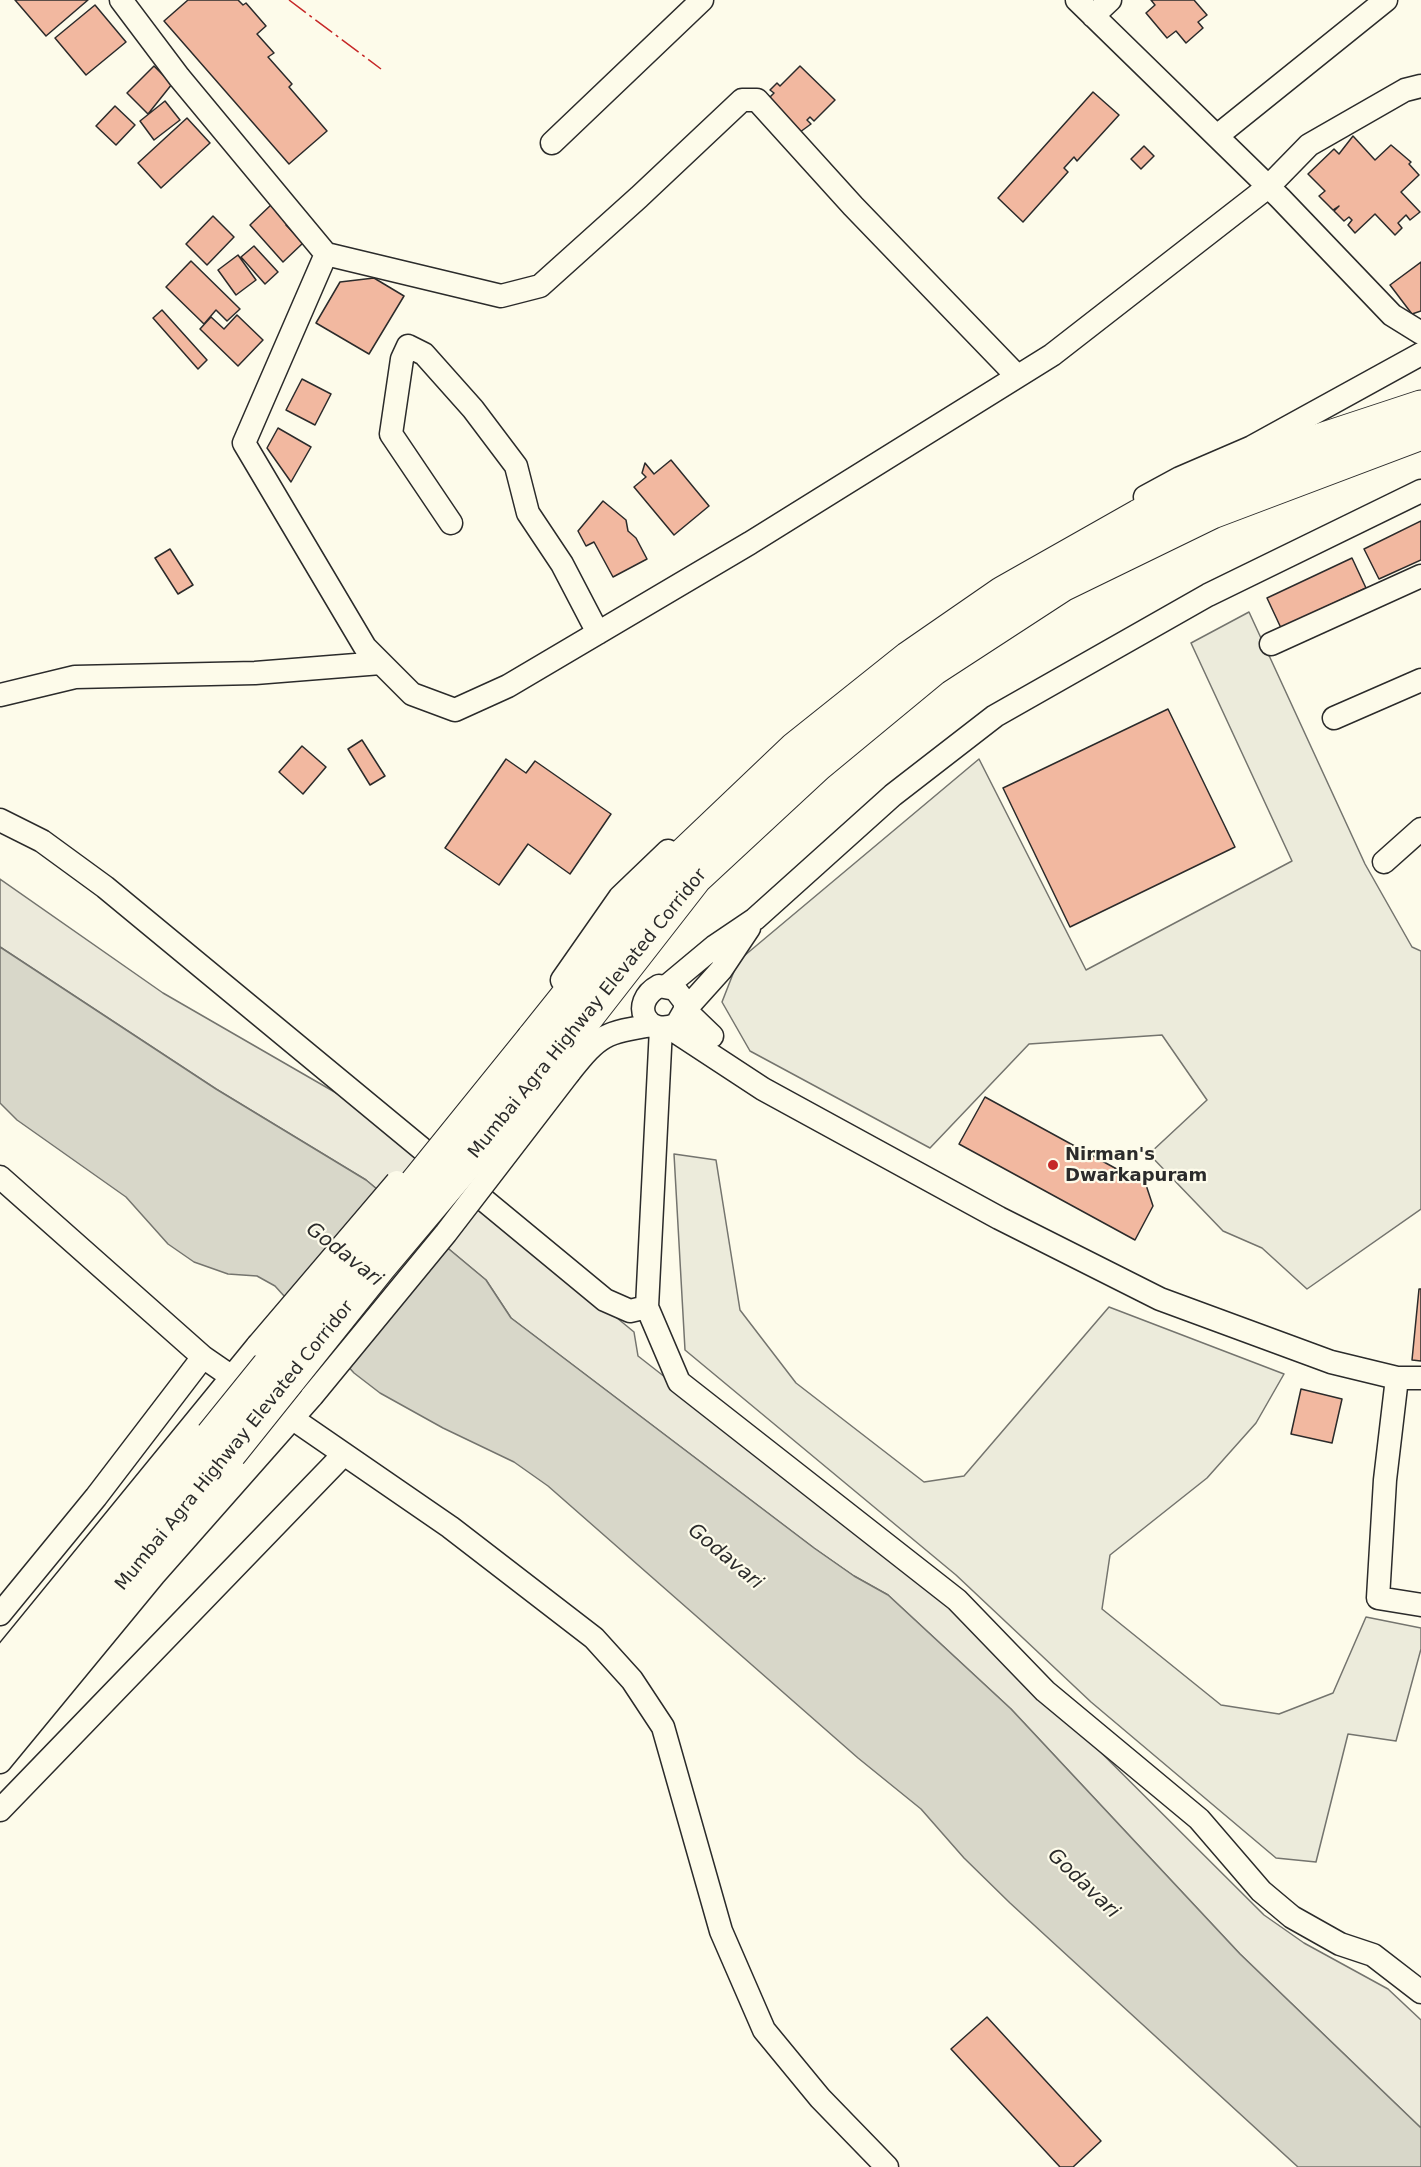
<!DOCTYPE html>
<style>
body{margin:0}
canvas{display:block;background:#fdfbea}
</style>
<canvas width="1421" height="2167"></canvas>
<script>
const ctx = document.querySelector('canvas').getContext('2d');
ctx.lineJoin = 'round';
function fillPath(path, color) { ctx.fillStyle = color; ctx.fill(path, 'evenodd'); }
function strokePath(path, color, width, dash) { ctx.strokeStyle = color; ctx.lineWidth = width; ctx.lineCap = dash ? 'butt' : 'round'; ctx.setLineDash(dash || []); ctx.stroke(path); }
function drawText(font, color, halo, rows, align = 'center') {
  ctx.font = font + ' "DejaVu Sans",sans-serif'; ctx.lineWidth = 4.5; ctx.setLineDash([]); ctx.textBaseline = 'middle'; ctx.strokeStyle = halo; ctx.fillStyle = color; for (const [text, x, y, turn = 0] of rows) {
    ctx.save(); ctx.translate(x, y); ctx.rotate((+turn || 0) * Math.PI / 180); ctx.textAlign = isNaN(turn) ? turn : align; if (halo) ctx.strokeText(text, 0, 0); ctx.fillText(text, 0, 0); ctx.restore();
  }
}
const green = new Path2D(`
 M1249,612L1365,864L1412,947L1421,951V1209L1307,1289L1262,1248L1223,1231L1149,1154L1207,1100L1162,1035L1029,1044L930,1148L750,1051L722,1002L738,961L979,759L1086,970L1292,861L1191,643Z
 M674,1154L716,1160L740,1310L796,1383L924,1482L964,1476L1109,1307L1284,1374L1256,1423L1207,1478L1110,1555L1102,1609L1221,1705L1279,1714L1333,1693L1366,1617L1421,1628V1649L1396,1741L1348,1734L1316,1862L1276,1858L1091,1702L956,1575L685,1350Z`);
fillPath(green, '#ecebdb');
strokePath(green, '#74746e', 1.5);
const parking = new Path2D(`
 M0,879L163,993L364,1109L634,1332L638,1356L941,1593L1264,1915L1304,1943L1388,1989L1421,2020V2128L1240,1954L1011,1709L888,1595L854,1576L814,1548L511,1318L486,1280L366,1180L216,1089L0,947Z`);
fillPath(parking, '#eceadb');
strokePath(parking, '#74746e', 1.5);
const water = new Path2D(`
 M0,947L216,1089L366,1180L486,1280L511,1318L814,1548L854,1576L888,1595L1011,1709L1240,1954L1421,2128V2167H1298L1010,1903L964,1858L921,1809L858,1758L548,1486L514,1462L443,1428L380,1393L354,1373L275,1286L257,1276L228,1274L194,1262L168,1244L126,1197L17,1120L0,1103Z`);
fillPath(water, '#d8d7c9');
strokePath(water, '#74746e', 1.5);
const building = new Path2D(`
 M15,0H88L46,36Z
 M188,0H238L243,5L246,3L266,26L257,34L274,53L268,57L292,84L289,87L327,131L289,164L164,21Z
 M1151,0H1194L1207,15L1198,22L1203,28L1186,43L1176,31L1167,38L1146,13L1155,5Z
 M95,5L126,42L86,75L55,38Z
 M154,66L172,84L148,114L127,93Z
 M800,66L835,100L814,121L810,117L807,120L811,124L796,135L764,103L774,93L770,90L777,83L780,86Z
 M1093,92L1119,115L1077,161L1074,157L1064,168L1068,172L1023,222L998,198Z
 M165,101L180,120L154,140L140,121Z
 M115,106L135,125L116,145L96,126Z
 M187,118L210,143L161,188L138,163Z
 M1353,136L1375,160L1391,145L1411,162L1409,164L1419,175L1401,192L1420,212L1410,220L1406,215L1398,223L1402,228L1395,235L1375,214L1355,233L1348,225L1352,220L1349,217L1344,221L1334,211L1339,206L1333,210L1319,196L1325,191L1308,174L1334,149L1339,154Z
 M1144,146L1154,156L1141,169L1131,159Z
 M273,203L290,221L286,225L303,243L283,262L250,225Z
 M213,216L234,237L207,265L186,244Z
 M254,246L278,272L265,284L241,257Z
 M238,255L256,280L236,295L218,270Z
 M191,261L240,309L227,321L216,310L204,324L166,287Z
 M1421,262V311L1412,314L1390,285Z
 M374,278L404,296L369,354L316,323L340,282Z
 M162,310L207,360L198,369L153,318Z
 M237,315L263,340L238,366L200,329L211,317L224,329Z
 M302,379L331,394L315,425L286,410Z
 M278,428L311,447L291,482L267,448Z
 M671,460L709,506L674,535L634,487L646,477L642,473L645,463L654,474Z
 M603,501L626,520L628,531L636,538L647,559L613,577L594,542L586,546L578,531Z
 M1421,521V560L1379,579L1364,549Z
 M170,549L193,585L178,594L155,558Z
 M1352,558L1366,588L1281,628L1267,598Z
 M1168,709L1235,847L1070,927L1003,788Z
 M362,740L385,776L370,785L348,749Z
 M302,746L326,767L303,794L279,772Z
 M506,759L526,773L535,761L611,814L570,874L528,844L499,885L445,848Z
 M985,1097L1146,1185L1153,1206L1135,1240L959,1144Z
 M1419,1289H1421V1361L1412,1360Z
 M1301,1389L1342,1399L1332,1443L1291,1434Z
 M987,2017L1101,2141L1073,2167H1060L951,2049Z`);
fillPath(building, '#f2b8a0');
strokePath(building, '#2b2b2b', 1.5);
const minor = new Path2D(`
 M121,0L179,77L326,254L244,443L365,647L412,694L455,710L508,686L750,543L1052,355L1268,187L1309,145L1405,90L1421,86
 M1077,0L1280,198L1392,315L1421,333
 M1093,16L1110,0
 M1217,136L1386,0
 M552,143L702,0
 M326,254L501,296L540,286L639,197L742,100H757L853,206L1017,376
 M1145,497L1180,478L1252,447L1421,354
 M451,523L391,434L402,359L408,346L424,354L473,409L516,466L528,513L562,564L598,633
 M1271,644L1421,576
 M0,695L75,677L255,673L381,663
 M1334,718L1421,680
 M0,820L42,841L105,887L605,1300L630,1311L647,1307L661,1028
 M1384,862L1421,829
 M562,980L620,897L668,851
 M667,986L715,946L755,919L893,795L995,716L1208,595L1421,491
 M670,1028L763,1089L999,1218L1160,1299L1331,1362L1397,1378H1421
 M712,1036L685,1010V1002L675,989L659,986C628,1003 647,1039 677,1024L685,1010L721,970L749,928
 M569,1073C600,1034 604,1033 653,1025
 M0,1177L203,1357L450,1527L594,1638L632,1680L663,1727L721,1931L764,2030L820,2098L887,2167
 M647,1307L679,1382L957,1600L1045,1691L1199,1819L1261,1891L1292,1917L1340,1944L1373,1955L1421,1992
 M1397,1378L1385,1480L1378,1598L1421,1605
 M0,1614L96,1497L203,1357
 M0,1661L258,1345
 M0,1762L154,1575L312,1396
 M0,1810L344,1454`);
const highway = new Path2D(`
 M533,1039L669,869L795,749L909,658L1003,593L1139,516L1254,462L1421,407
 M554,1059L695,878L818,764L933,669L1062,585L1212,512L1421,433
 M0,1687L212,1436
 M0,1729L132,1576L230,1453`);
strokePath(minor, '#2b2b2b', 25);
strokePath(highway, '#2b2b2b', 35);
strokePath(minor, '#fdfbea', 22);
strokePath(highway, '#fdfbea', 33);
const minorBridge = new Path2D(`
 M258,1345L397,1182
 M312,1396L446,1233L569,1073`);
const highwayBridge = new Path2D(`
 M212,1436L533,1039
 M230,1453L379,1267L554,1059`);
strokePath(minorBridge, '#2b2b2b', 25, []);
strokePath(highwayBridge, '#2b2b2b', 35, []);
strokePath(minorBridge, '#fdfbea', 22);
strokePath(highwayBridge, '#fdfbea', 33);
strokePath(new Path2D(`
 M289,0L381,69`), '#c62828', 1.5, [21, 4.5, 3, 4.5]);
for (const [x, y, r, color] of [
 [1053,1165,6,"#c62828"]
]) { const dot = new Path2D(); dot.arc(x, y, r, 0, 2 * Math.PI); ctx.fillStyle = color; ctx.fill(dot); strokePath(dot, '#fdfbea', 2); }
drawText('18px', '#2b2b2b', '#fdfbea', [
 ["Mumbai Agra Highway Elevated Corridor",588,1014,-51],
 ["Mumbai Agra Highway Elevated Corridor",235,1446,-51]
]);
drawText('bold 18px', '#2b2b2b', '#fdfbea', [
 ["Nirman's",1065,1155],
 ["Dwarkapuram",1065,1176]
], 'left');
drawText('italic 20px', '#2b2b2b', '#fdfbea', [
 ["Godavari",344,1255,38],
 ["Godavari",725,1557,40],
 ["Godavari",1083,1884,44]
]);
</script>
